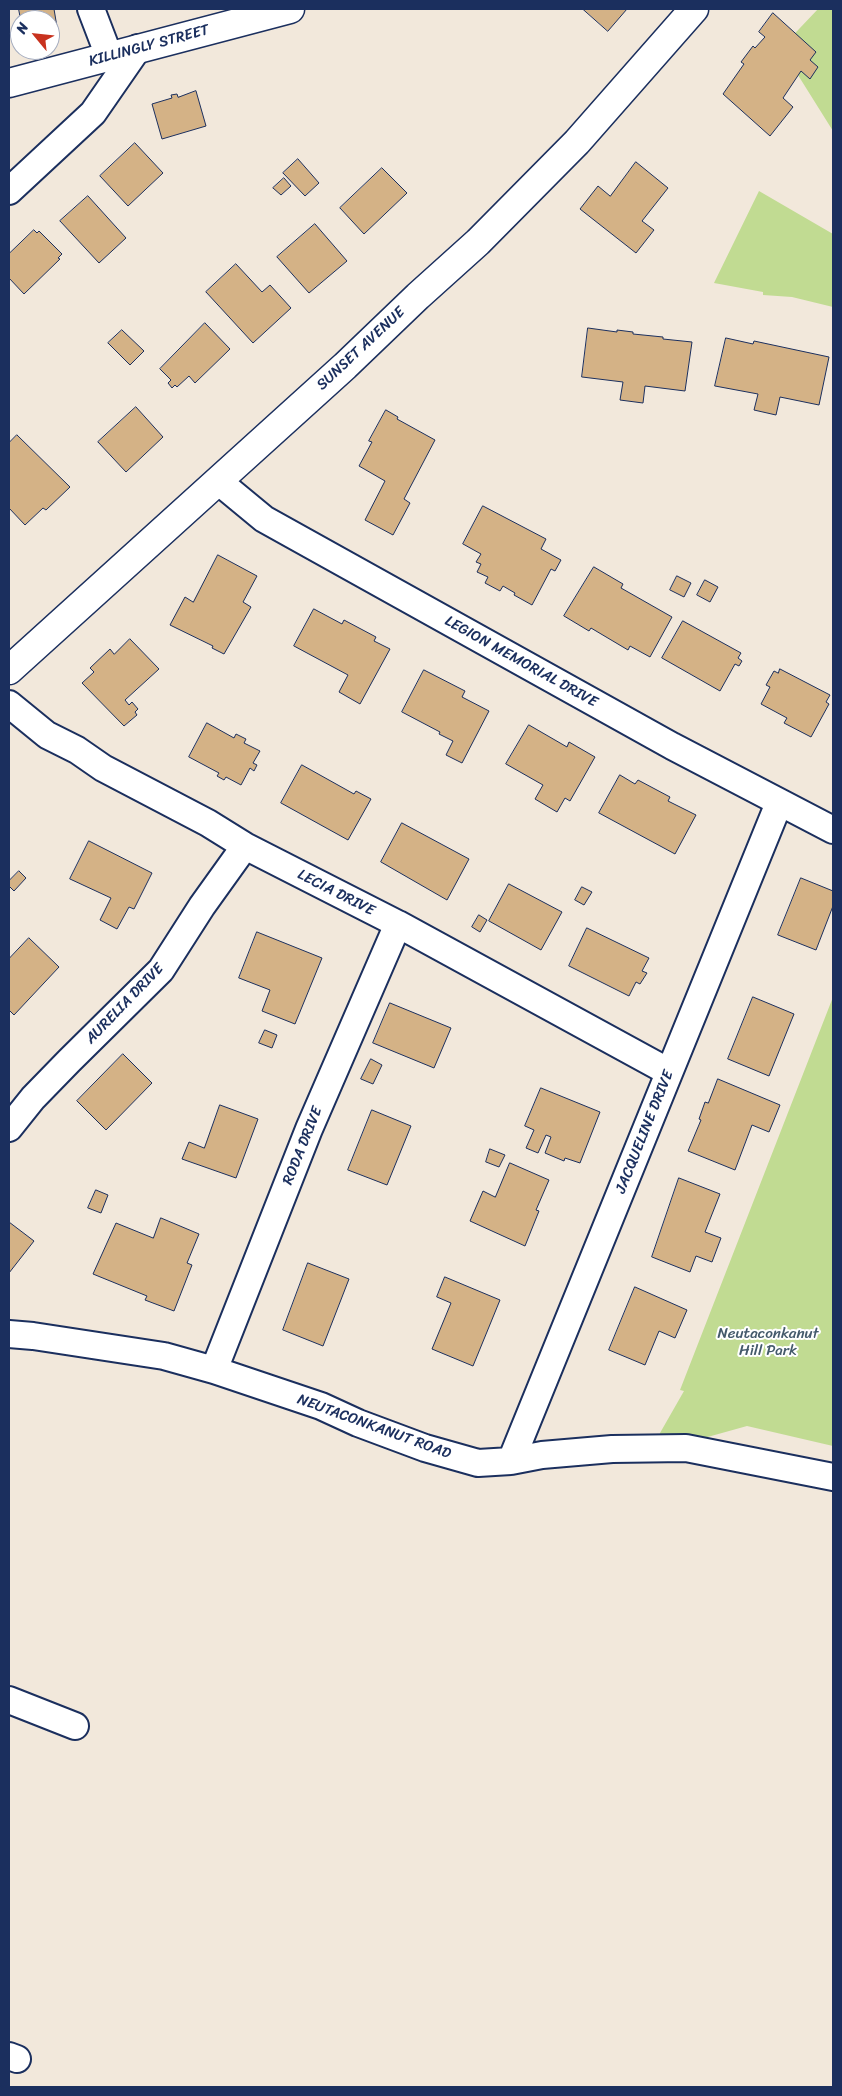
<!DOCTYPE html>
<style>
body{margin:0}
#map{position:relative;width:842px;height:2096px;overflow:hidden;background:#f2e8db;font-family:Sriracha,sans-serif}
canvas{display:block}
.frame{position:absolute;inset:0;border:10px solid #1b2f5e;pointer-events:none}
.north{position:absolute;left:10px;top:10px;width:50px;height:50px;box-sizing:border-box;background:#fff;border:1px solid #a4acbf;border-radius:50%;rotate:298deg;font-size:14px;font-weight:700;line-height:20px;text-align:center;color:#1b2f5e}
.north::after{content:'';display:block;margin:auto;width:18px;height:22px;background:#c8321e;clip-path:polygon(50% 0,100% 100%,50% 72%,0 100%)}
</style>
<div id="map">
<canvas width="842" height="2096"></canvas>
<div class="frame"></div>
<div class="north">N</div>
</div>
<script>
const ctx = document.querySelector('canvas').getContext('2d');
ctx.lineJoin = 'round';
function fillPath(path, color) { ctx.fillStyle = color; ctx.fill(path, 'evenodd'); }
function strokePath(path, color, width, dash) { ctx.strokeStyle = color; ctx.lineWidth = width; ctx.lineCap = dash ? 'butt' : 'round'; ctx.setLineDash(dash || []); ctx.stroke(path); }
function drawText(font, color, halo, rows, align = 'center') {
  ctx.font = font + ' Sriracha,sans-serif'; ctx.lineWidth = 4; ctx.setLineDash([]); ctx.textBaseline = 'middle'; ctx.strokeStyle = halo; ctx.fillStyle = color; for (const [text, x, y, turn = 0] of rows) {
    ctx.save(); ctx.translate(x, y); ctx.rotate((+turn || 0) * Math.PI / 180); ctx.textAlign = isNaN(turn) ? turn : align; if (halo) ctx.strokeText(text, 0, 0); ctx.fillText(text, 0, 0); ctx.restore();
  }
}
fillPath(new Path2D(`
 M818,9H833V131L781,48Z
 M759,191L833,234V307L792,297L763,295V292L714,283Z
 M833,997V1446L747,1426L679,1445H658L660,1433L684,1391L680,1390Z`), '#c1db92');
const building = new Path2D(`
 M19,9H54L57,27L50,28V20H21Z
 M583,9H627L608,31Z
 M773,13L816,52L810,60L818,67L810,79L801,71L783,98L793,107L770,136L723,94L744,64L741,62L753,46L755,48L765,37L759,32Z
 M196,91L206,126L162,139L152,104L172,98L171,95L177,94L178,97Z
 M135,143L163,173L128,206L100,176Z
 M298,159L319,183L305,196L283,173Z
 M636,162L668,188L642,221L654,230L636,253L580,209L598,186L610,196Z
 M382,168L407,193L364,234L340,208Z
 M284,178L291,186L281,195L273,188Z
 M88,196L126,238L99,263L60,221Z
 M315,224L347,261L309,293L277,257Z
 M34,230L37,233L39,231L62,254L58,258L60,259L24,294L9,278V254Z
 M236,264L262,292L270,285L291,308L253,343L206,292Z
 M205,323L230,349L195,383L189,376L177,387L175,385L172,388L168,383L171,380L160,369Z
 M588,328L617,332V330L633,332V334L663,337V339L692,342L685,391L645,386L643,403L620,400L623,382L582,377Z
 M122,330L144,351L130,365L108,343Z
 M726,338L753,344L754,341L829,357L819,405L780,397L776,415L754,410L758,394L715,386Z
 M136,407L163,437L126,472L98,442Z
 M386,410L398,417L397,419L435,440L404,499L410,503L393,535L365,520L385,481L359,466L372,442L369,441Z
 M17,435L70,487L46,510L43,508L25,525L9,508V443Z
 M483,506L546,539L541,549L561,560L555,571L551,569L532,605L514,595L515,593L503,586L500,591L485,583L488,577L477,572L481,564L476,562L481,554L463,544Z
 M218,555L257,576L243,602L251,607L224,654L212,648L213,646L170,625L185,597L193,602Z
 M594,567L623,584L621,588L672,617L650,657L630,646L628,650L591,628L589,631L564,616Z
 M677,576L691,583L684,597L670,590Z
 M705,580L718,587L710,602L697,595Z
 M314,609L342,624L344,620L376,637L374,641L390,649L360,704L339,692L348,675L294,646Z
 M683,621L741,653L738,658L742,661L739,666L735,664L720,691L662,658Z
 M130,639L159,669L125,700L129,705L132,702L138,709L135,712L137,715L124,726L82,683L94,672L90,668L110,649L114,654Z
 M780,669L830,695L826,702L829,704L811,737L784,723L787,718L761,704L770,687L766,685L774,671L778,673Z
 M424,670L465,691L462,697L489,711L462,763L446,755L453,741L439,734L440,732L402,712Z
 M207,723L234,738L236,734L246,739L244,743L260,751L253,763L257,765L254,771L250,768L241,785L226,777L224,780L217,776L219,773L189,757Z
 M529,725L567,747L569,742L595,757L570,801L565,798L557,812L535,799L543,785L506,764Z
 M302,765L354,794L356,791L371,799L348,840L281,803Z
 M620,775L635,784L638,780L670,797L668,801L696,815L675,854L599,813Z
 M402,823L469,859L447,900L381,862Z
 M89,841L152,873L134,909L129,907L117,929L100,920L111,898L70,879Z
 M19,871L26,878L14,891L9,886V881Z
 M801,878L833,891V906L816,950L778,935Z
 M509,884L562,912L541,950L489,921Z
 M582,887L592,892L584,905L575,900Z
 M479,915L487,920L480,932L472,927Z
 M587,928L649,958L642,971L647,973L640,984L636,982L629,996L569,966Z
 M257,932L322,958L295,1024L262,1011L270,990L239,978Z
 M29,938L59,967L14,1015L9,1010V959Z
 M753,997L794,1014L769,1076L728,1059Z
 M390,1003L451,1028L434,1068L373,1043Z
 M265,1030L277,1035L272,1048L259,1043Z
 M123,1054L152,1083L106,1130L77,1101Z
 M371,1059L382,1065L373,1084L361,1079Z
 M718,1079L780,1105L769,1132L752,1125L735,1170L688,1151L701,1120L699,1119L705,1102L708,1103Z
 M541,1088L600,1112L580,1163L565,1158L564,1161L545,1153L551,1137L546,1135L538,1153L526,1148L534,1130L525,1126Z
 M220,1105L258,1119L236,1178L182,1159L189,1142L204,1148Z
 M372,1110L411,1126L387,1185L348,1170Z
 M490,1149L505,1155L499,1167L486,1162Z
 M510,1163L549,1180L536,1210L539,1211L525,1246L470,1221L483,1191L495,1197Z
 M679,1178L720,1194L705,1232L721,1238L712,1262L696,1256L690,1272L652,1257Z
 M96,1190L108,1195L101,1213L88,1208Z
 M161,1218L199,1234L187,1263L192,1265L174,1311L145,1300L147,1296L93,1274L116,1223L153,1238Z
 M9,1222L34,1241L9,1273Z
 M308,1263L349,1279L323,1346L283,1330Z
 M445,1277L500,1300L473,1366L432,1349L451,1303L437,1297Z
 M635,1287L687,1310L675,1338L659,1331L645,1365L609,1350Z`);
fillPath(building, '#d4b286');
strokePath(building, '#1b2f5e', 1);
const minor = new Path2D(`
 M91,9L109,56
 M9,191L93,113L138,48
 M218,481L264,519L672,746L833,830
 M9,704L47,735L77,750L103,768L208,823L245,846L398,924L669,1072
 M9,1128L33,1098L69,1061L161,970L202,906L245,846
 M9,1334L33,1336L164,1356L214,1370L321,1406L358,1423L425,1448L478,1463L511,1461L542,1455L612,1449L686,1448L833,1477
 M214,1370L309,1129L398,924
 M511,1461L779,803
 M9,1700L75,1726
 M9,2056L17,2059`);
const secondary = new Path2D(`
 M9,83L290,9
 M9,670L345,366L418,296L478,242L577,142L694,9`);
strokePath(minor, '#1b2f5e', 30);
strokePath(secondary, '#1b2f5e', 31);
strokePath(minor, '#fff', 26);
strokePath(secondary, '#fff', 28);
drawText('15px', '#1b2f5e', '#fff', [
 ["KILLINGLY STREET",149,46,-15],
 ["SUNSET AVENUE",361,349,-43],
 ["LEGION MEMORIAL DRIVE",521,662,29],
 ["LECIA DRIVE",336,893,27],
 ["AURELIA DRIVE",125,1004,-46],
 ["JACQUELINE DRIVE",645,1132,-68],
 ["RODA DRIVE",303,1146,-68],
 ["NEUTACONKANUT ROAD",374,1427,20]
]);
drawText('15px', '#445a6b', '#fff', [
 ["Neutaconkanut",768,1334],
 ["Hill Park",768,1351]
]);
</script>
